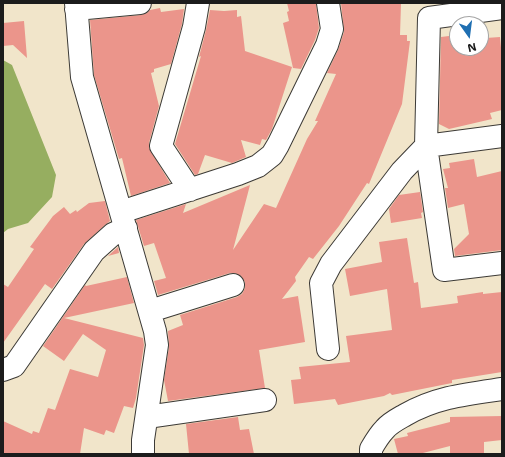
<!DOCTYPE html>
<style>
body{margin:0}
#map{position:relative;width:505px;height:457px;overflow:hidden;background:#f1e5ca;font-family:"Shantell Sans",sans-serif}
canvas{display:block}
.frame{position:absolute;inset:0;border:4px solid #1c1c1c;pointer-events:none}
.north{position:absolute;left:449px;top:16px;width:40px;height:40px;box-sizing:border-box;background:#fff;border:1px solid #a4a4a4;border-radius:50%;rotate:166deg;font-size:11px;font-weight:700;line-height:16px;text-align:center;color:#1c1c1c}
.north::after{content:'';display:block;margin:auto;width:14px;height:18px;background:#1f6fb2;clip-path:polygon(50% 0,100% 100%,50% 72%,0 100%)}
</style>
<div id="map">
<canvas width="505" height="457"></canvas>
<div class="frame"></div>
<div class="north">N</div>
</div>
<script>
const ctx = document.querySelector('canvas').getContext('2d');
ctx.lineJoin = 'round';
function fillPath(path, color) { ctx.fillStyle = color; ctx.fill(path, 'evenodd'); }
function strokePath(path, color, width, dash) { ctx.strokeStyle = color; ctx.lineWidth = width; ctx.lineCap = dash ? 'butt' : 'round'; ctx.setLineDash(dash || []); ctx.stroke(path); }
fillPath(new Path2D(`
 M3,60L12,65L56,175L52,197L28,223L8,229L3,233Z`), '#96ae60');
fillPath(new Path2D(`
 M287,3H316L319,28L315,40L301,69L293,68L283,23L289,21L287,12L289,11Z
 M341,3L401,4L400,35H407V41H410L402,104L369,184L367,183L339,226L313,259L309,257L295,277L296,281L282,299L298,296L305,342L259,350L265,388L168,401L164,380L169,347L168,331L183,325L180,315L237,297L242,294L245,288V282L241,276L235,273H230L158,295L154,281L166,278L154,243L144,246L136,220L186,204L183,213L250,185L233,250L264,204L276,208L307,139L318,121H315L336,74L327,73L338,50L344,32Z
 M160,8L161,12L184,9L182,24L171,64L154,69V72L151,73L159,106L149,143V148L170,183L131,196L122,158L119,159L94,75L90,20L141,15L147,13L150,10Z
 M210,10L224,11L237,10V17L241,16L245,51L292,67L272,129L266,140L262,139L260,145L241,140L246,157L232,163L205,155L198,174L195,175L175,144L201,56L199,57L206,30Z
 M24,21L27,58L13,45L3,46V23Z
 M481,33H486V38L500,37L502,58V110L490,113L492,119L449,129L439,124L441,37L457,35V48H481Z
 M474,159L477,177L502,171V250L455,256L454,249L469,234L464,204L448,208L445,188H448L443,169L450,168L449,163Z
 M420,192L423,212L421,213L422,218L391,223L389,209L399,195Z
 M105,201L110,221L105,225L84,244L52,289L45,284L3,343V284L8,287L34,249L30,247L53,216L64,207L70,214L76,210L77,212L89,203Z
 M407,238L414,283L418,282L421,308L458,303L457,296L483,292V294L502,292V372L452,380V383L392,395L390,393L384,396L338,405L335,399L294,404L291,380L301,379L299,367L350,362L346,336L392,330L387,289L350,296L345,269L382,262L379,242Z
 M118,247L119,253L108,256Z
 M127,277L134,303L64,318L143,338L144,345L136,398L133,408L124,406L114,433L106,430L104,435L84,428L80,454H3V421L32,434L33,431L39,433L48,408L55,410L70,369L98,377L106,350L83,334L64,361L43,346L85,285L86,286Z
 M502,416V440L484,442V454H450V446L419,454H398L394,439L408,436L407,433L450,422V417Z
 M238,417L240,430L249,429L254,454H189L186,424Z`), '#eb958b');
const minor = new Path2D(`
 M76,3L82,77L155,331L157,345L143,440V454
 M502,8L429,18L426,146L444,270L502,263
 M76,9L140,3
 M190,190L161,146L194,27L198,3
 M121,212L238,174L258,166L272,155L278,145L327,45L332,29L328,3
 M150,311L233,285
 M328,349L321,283L331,264L402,171L426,146L502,136
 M3,370L14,366L94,251L113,234L126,228
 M147,417L265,400
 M371,454V449C375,442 379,435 385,429C390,423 398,419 405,415C436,397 467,394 502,389`);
strokePath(minor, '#3c3a36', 24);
strokePath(minor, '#fff', 22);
</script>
